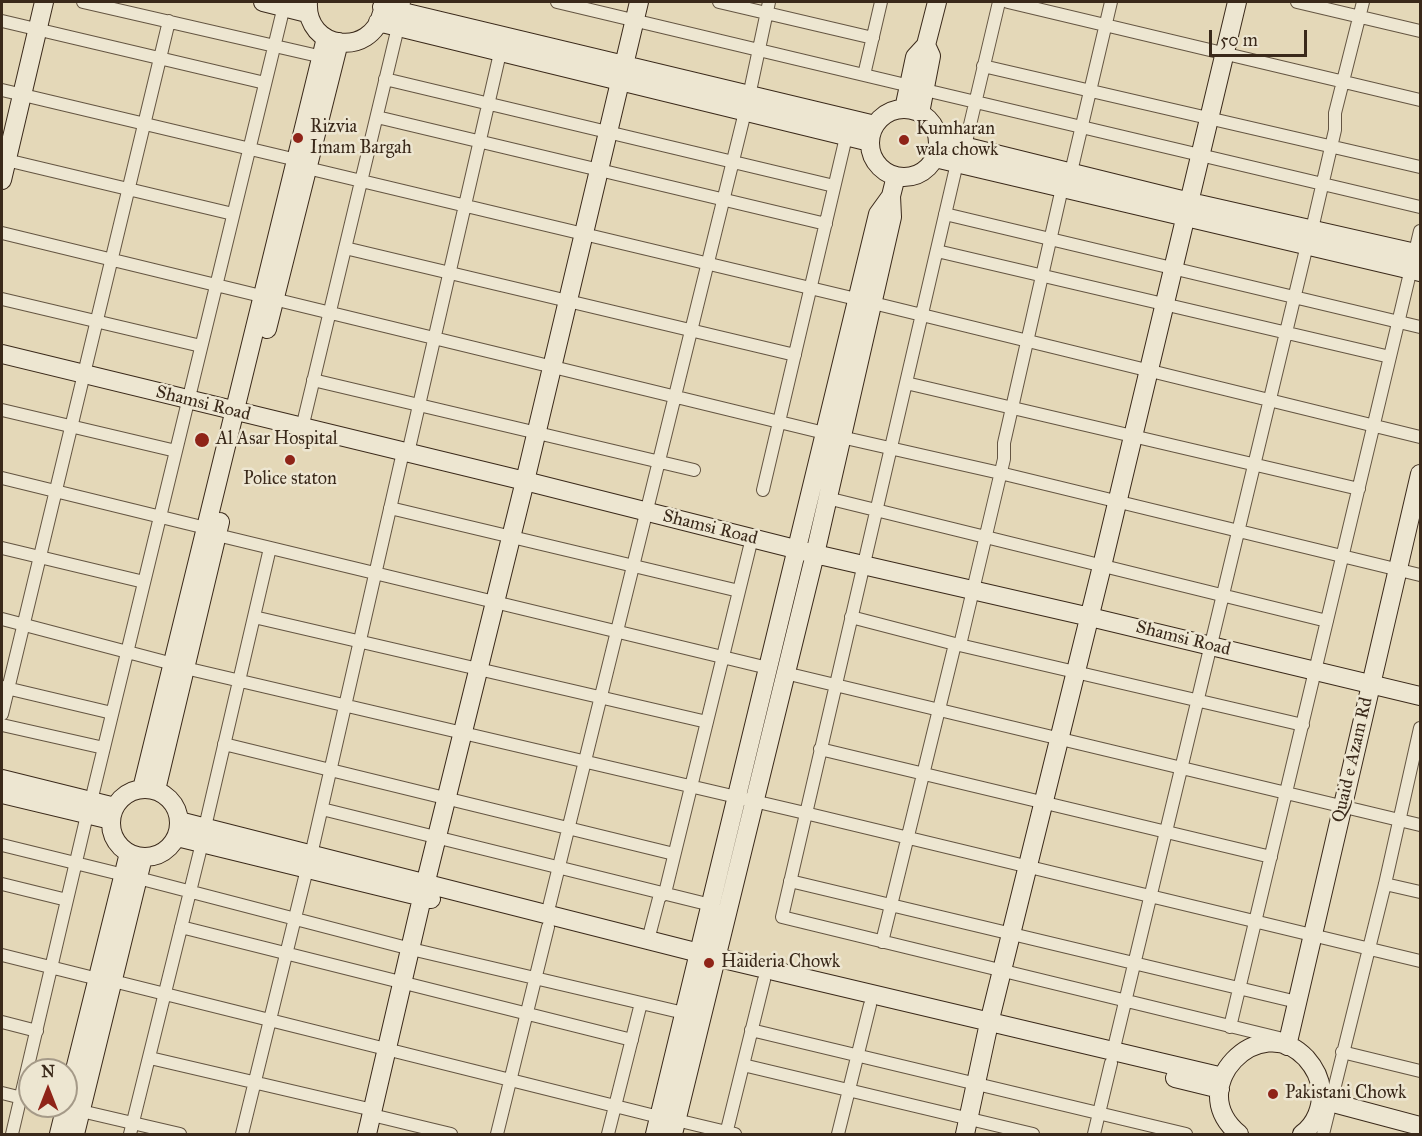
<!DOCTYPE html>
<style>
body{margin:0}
#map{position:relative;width:1422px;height:1136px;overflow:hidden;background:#e4d8b8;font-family:"IM FELL Great Primer",serif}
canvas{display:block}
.frame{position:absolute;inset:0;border:3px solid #3a291a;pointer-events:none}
.north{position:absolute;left:18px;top:1058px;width:60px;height:60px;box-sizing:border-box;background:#ede6d1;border:2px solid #a59a88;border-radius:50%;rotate:0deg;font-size:16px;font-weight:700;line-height:24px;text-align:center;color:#3a291a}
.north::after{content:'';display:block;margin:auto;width:21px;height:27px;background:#8f2418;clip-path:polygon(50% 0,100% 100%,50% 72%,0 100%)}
.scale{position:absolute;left:1209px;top:30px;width:98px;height:27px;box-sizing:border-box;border:3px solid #3a291a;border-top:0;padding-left:8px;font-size:18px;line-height:21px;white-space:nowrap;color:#3a291a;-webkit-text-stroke:4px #ede6d1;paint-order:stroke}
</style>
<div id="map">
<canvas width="1422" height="1136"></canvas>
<div class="frame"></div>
<div class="north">N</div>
<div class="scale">50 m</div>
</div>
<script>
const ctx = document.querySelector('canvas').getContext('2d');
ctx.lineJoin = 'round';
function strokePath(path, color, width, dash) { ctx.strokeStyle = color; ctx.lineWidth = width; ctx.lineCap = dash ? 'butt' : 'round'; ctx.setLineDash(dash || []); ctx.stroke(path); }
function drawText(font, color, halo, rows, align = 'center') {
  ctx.font = font + ' "IM FELL Great Primer",serif'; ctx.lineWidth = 5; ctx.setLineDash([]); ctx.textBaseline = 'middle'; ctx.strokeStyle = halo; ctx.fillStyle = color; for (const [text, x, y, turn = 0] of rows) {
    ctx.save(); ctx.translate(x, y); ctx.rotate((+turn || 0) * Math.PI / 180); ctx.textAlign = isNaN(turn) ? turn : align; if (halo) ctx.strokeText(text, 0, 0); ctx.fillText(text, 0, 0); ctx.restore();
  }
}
const street = new Path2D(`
 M83,2L327,58
 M557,2L910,86
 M719,2L873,38
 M1008,2L1420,100
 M1297,2L1420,31
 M2,21L265,83
 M983,66L1420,167
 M864,75L881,2
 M385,79L834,186
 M2,90L301,161
 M925,90L1420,207
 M749,96L769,2
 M377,117L826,224
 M965,146L999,2
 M2,159L233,214
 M957,163L782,917L1279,1038
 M307,168L873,303L1420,437
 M1071,172L1111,2
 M945,214L1420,327
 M1312,229L1335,130V113L1363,2
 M2,233L841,437L1000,473L1420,575
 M345,248L795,355
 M937,251L1390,357
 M2,299L201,346
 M313,380L694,470
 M906,383L1359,489
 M2,410L176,451
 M302,428L404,2
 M408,453L500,53
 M2,478L206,528
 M763,490L846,137
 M827,498L1327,621
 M390,508L739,591
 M217,535L768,668
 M2,548L144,582
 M254,617L707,722
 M851,617L955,644L1303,725
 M2,619L173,664
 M960,645L1004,459V443L1062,188
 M185,668L805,813L1420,961
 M785,673L1420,825
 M2,687L112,713
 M2,714L169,21
 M2,725L104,748
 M224,744L674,854
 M820,749L1271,857
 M91,801L285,2
 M322,809L711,905
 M205,827L270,548
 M2,845L124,875
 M311,855L403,452
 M138,878L411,949L684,1013
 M790,881L1297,1002
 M2,884L67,900
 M1385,884L1420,892
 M547,915L745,112
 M181,927L632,1040
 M648,940L659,898L665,893L752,538
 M882,942L955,644
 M2,955L98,979
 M113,981L659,1117
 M2,1022L37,1031
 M1230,1027L1420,231
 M751,1030L1186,1134
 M1113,1052L1307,245
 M1342,1052L1420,1071
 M150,1058L373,1110
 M743,1065L1033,1134
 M2,1093L30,1100
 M81,1111L180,1134
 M372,1115L451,1134
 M676,1120L735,1134
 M12,1134L87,815
 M130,1134L202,843
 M242,1134L307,869
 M497,1134L548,927
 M608,1134L641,1003
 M726,1134L764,980
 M838,1134L870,1005
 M1094,1134L1111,1063
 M1323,1134L1385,884L1420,728`);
const secondary = new Path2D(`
 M263,2L307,13
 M308,2C305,50 371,58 382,13
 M382,7L875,125
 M378,22L870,142
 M870 143a34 34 0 1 1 68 0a34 34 0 1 1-68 0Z
 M904,109L915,57L926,45L937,2
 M920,113L931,56L926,45
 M939,140L1190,202L1420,254
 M935,158L1420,272
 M2,180L44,2
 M267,329L339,42
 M2,354L525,481L815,554L1090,617L1420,696
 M2,779L115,807
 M111 823a34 34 0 1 1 68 0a34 34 0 1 1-68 0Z
 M142,789L326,38
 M156,790L220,522
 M2,794L111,820
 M179,821L715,957L1223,1077
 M177,837L431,899
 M1287,1046L1420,474
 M1175,1078L1220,1089
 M1322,1100L1420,1126
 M59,1134L129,853
 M75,1134L143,857
 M367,1134L425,885L525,481L639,2
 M655,1134L878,214L891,196
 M673,1134L815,554L892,217L891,196L896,176
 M965,1134L989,1023L1102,566L1237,2
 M1239,1134C1182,1087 1260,1009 1306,1058C1314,1067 1320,1077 1321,1090C1322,1107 1316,1124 1302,1134`);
strokePath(street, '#645542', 14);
strokePath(secondary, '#3a291a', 20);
strokePath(street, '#ede6d1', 12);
strokePath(secondary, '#ede6d1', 18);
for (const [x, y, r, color] of [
 [298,138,6,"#8f2418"],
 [904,140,6,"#8f2418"],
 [202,440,8,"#8f2418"],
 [290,460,6,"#8f2418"],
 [709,963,6,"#8f2418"],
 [1273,1094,6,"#8f2418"]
]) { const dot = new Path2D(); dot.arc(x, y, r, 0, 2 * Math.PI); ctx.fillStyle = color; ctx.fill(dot); strokePath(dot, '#ede6d1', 2); }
drawText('18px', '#3a291a', '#ede6d1', [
 ["Rizvia",310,128],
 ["Imam Bargah",310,149],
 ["Kumharan",916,130],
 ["wala chowk",916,151],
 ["Al Asar Hospital",216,440],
 ["Police staton",290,480,"center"],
 ["Haideria Chowk",721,963],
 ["Pakistani Chowk",1285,1094]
], 'left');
drawText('18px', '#3a291a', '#ede6d1', [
 ["Shamsi Road",203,404,14],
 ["Shamsi Road",710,528,14],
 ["Shamsi Road",1183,639,14],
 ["Quaid e Azam Rd",1353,760,-77]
]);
</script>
